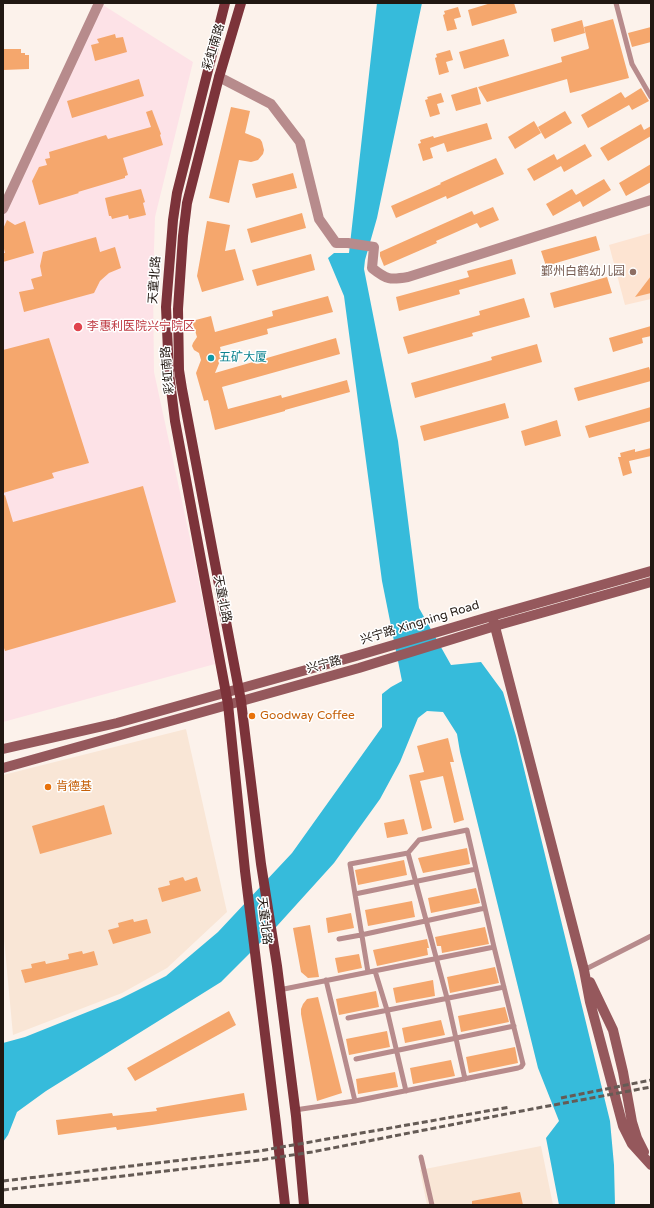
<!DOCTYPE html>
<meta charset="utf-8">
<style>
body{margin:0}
#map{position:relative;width:654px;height:1208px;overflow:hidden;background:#fcf2eb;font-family:"Varela Round",sans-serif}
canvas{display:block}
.frame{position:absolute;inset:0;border:4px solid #211812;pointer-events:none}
</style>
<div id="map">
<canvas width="654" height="1208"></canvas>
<div class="frame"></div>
</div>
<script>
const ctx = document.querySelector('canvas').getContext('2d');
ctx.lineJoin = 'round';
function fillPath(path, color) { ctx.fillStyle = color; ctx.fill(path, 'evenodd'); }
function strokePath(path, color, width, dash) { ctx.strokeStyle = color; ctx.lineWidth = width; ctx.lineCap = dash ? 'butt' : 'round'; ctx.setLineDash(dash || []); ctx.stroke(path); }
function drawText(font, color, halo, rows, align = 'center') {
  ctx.font = font + ' "Varela Round","Noto Sans SC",sans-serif'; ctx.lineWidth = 3; ctx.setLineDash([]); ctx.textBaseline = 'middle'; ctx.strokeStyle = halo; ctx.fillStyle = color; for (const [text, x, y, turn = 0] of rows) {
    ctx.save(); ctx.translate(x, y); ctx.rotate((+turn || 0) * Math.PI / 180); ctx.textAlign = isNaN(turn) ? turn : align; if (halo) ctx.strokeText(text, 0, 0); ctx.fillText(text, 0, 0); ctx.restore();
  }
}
fillPath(new Path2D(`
 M186,729L227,912L167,968L122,993L13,1035L3,928V775Z
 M541,1146L553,1205H427L420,1170Z`), '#f9e6d6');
fillPath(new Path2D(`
 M651,233V299L625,305L609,245Z`), '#fde4d2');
fillPath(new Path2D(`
 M103,5L193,62L155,217L153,282L154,372L194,557L215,664L3,722V212Z`), '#fde2e7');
fillPath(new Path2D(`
 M377,3H422L377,218L365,260L364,269L398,441L419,608L451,665L481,662L503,692L516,736L610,1121L614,1165L615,1205H559L546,1138L559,1121L538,1068L460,752L457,734L443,712L427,711L418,718L400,762L380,799L334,863L277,926L221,982L46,1091L17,1112L8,1135L3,1142V1043L25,1037L120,999L166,976L218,932L292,853L382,727V694L391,687L402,681L382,581L344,296L328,258L334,253H349Z`), '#36bbdb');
fillPath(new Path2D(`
 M491,3H514L517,13L472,26L468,10Z
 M458,7L461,17L454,19L457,29L447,31L443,15L445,14L444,11Z
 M613,19L629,78L570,93L567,79L487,102L478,87L562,62L561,57L588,49L589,48L584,27Z
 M582,20L585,33L554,42L551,29Z
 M651,27V42L632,47L628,33Z
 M115,34L116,38L123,37L127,52L95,61L91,45L99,43L97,39Z
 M504,39L509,56L464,69L459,52Z
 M3,49H21V53H25V55H29V69L3,70Z
 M450,50L453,60L446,62L449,72L439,75L435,58L437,57L436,54Z
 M139,79L144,96L72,118L67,101Z
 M477,87L481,104L456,111L451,95Z
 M641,88L649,101L632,110L629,105L588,128L581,115L621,92L625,98Z
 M441,93L444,102L437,104L440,114L430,117L425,100L428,99L427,97Z
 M231,107L250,111L245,133L260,139L262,142L264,150L263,154L258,160L251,162L239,160L229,203L209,198Z
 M152,110L161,134L160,135L163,145L123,158L128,175L125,176V178L78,192L79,193L39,205L32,181L39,167L47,165L45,159L50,158L49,152L106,135L108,139L151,127L146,112Z
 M565,111L572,123L545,139L538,127Z
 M534,121L541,133L515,149L508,137Z
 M487,123L492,139L447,152L444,143L430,148L433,158L423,161L418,144L421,143L420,140L433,136L434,138Z
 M641,124L644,130L651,126V136L608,161L600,148Z
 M585,144L592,156L564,172L561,166L534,181L527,169L554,154L557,160Z
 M496,158L504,174L447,199L446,196L396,218L391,206L441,184L440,183Z
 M651,164V182L626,196L619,183Z
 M293,173L297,188L256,198L252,184Z
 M604,179L611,190L583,207L580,201L553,216L546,204L572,189L576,195Z
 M141,189L145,202L143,203L146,215L129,219L128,215L112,219L111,216H109L105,198Z
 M493,207L499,220L480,228L477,223L436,241L437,243L384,266L380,256V252L472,211L474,215Z
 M302,213L306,228L251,243L247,229Z
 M7,220L15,225L25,221L34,253L3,262V253H5L3,245V229Z
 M207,221L230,225L225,251L235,249L244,280L202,292L197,276Z
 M596,236L600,250L546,266L541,251Z
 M96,237L100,252L115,247L121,268L109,273L100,281L94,293L24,312L19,292L34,289L31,279L42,276L40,266L43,252Z
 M311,254L315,270L257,286L252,270Z
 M512,259L516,274L459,290L460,294L399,311L396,297L469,277L467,271Z
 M651,276V293L635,297Z
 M607,277L612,293L554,308L550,293Z
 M328,296L333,312L267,329L268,334L220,347L222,356L215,373L336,338L340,354L222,387L228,409L281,395L282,398L347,380L350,392L285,410V411L215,430L208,400L204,401L196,373L201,360L199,353L194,350L192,346L193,343L197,337L192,321L211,316L215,332L273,316L272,311Z
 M524,298L530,317L472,333L473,336L408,354L403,337L480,315L479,311Z
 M651,326V336L642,338L643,343L613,352L609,338Z
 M49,338L89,463L52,473L54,478L3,493V350Z
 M537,344L542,362L415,398L411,383L492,360L491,357Z
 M649,367L651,374V381L578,401L574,388Z
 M505,403L509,418L424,441L420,426Z
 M651,407V421L589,438L585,426Z
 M557,420L561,436L525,446L521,431Z
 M651,448V456L629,461L632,473L623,476L618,457H621L620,453L635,449V452Z
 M143,486L176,602L5,651L3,645V496L5,495L13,522Z
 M448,738L454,762H450L464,820L454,823L443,776L420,781L432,828L422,831L409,775L424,772L417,746Z
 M104,805L112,834L40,854L32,826Z
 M404,819L408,834L387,838L384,823Z
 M467,848L470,864L423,873L418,858Z
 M404,860L407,875L358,885L355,870Z
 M183,877L185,881L197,877L201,891L162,902L158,888L170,885L169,881Z
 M476,888L480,903L431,913L428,898Z
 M412,901L415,917L368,926L365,910Z
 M351,913L354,928L328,933L326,918Z
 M133,919L134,922L147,919L151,933L113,944L108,930L119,927L118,923Z
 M310,925L319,977L308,978L301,972L293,928Z
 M485,927L489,944L442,953L441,946H437L435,937Z
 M427,939L429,948H427L428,955L377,966L373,950Z
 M82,951L83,954L94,951L98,965L25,983L21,970L32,968L31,964L45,961L46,964L69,959L68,954Z
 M359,954L362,968L338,973L335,958Z
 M495,967L499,983L450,993L447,977Z
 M433,980L435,996L396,1003L393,988Z
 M376,991L379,1007L339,1015L336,999Z
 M318,997L342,1093L317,1101L301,1014V1009L303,1004L307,999Z
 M505,1007L509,1022L461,1032L458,1016Z
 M229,1011L236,1025L135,1081L127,1068Z
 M441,1020L445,1035L405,1043L402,1028Z
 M387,1031L390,1047L349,1055L346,1039Z
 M515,1047L518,1063L469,1073L466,1057Z
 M451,1060L455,1076L413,1084L410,1068Z
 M395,1072L398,1087L358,1094L356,1079Z
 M244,1093L247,1110L152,1125L117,1130L116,1127L58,1135L56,1120L112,1113L113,1116L157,1111L156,1108Z
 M520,1192L523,1205H472V1201Z`), '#f5a76d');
strokePath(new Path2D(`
 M616,3L632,64L651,97
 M408,853L447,998L465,1079
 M355,894L476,869
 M339,939L361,935L485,908
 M584,970L651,936
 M375,971L387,1010L406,1091
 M326,980L355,1101
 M279,990L494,947
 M348,1018L504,987
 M356,1059L514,1026
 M295,1110L355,1101L518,1068L521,1067L523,1064L494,947L467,830L419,840L408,853L350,864L368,972
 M421,1157L432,1205`), '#b78b8c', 5);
strokePath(new Path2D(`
 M219,77L271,104L300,142L319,219L336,243H348L374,247L372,268C387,280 390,280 408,277L651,200
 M3,209L99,3`), '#b78b8c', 10);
strokePath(new Path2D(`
 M493,619L584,970L590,1002L623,1126L632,1144L651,1165
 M3,749L117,723L356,656L492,616L651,571
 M3,768L359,668L495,626L651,582
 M590,982L613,1030L623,1072L632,1122L637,1138L644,1152`), '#95585c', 10);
strokePath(new Path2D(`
 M225,3L177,193L173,220L166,307L169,373L175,421L228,704L245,871L276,1124L285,1205
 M241,3L219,77L187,203L183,236L178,309L179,370L182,389L241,701L261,864L277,966L296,1116L304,1205`), '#7c333a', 10);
strokePath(new Path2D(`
 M561,1098L651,1080
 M3,1181L259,1151L510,1107
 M3,1190L260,1160L312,1152L532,1109L651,1087`), '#655b55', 3, [6, 3]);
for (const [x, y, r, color] of [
 [633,272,4,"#8d6e63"],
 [78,327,5,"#e0444e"],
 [211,358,4,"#0f9aa8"],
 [252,716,4,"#e8710a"],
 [48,787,4,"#e8710a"]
]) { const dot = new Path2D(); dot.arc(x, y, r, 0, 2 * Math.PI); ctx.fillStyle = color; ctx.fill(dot); strokePath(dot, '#fff', 1.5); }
drawText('12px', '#211812', '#fff', [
 ["彩虹南路",214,47,-73],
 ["天童北路",155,280,-86],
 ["彩虹南路",168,370,-95],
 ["天童北路",222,599,79],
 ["兴宁路 Xingning Road",420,623,-17],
 ["兴宁路",324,665,-15],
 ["天童北路",264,921,83]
]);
drawText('12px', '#785e54', '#fff', [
 ["鄞州白鹤幼儿园",625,272]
], 'right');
drawText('12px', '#be3a42', '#fff', [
 ["李惠利医院兴宁院区",87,327]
], 'left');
drawText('12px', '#0d838f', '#fff', [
 ["五矿大厦",219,358]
], 'left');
drawText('12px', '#c56008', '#fff', [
 ["Goodway Coffee",260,716],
 ["肯德基",56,787]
], 'left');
</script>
